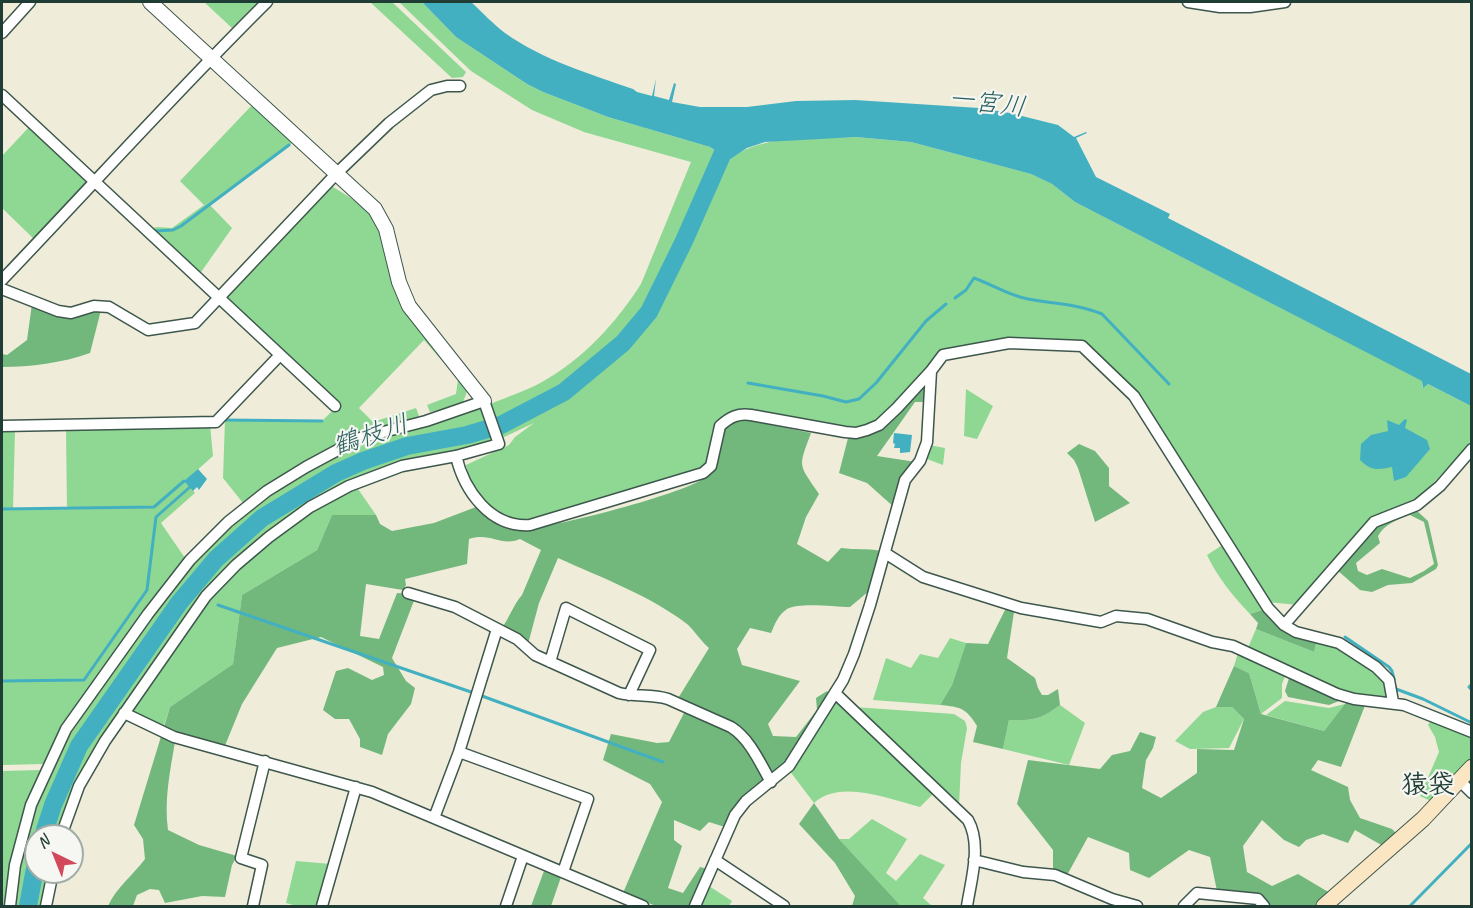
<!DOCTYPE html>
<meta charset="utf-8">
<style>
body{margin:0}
#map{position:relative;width:1473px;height:908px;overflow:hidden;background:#efecd9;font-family:Caveat,sans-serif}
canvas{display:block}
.frame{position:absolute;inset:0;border:3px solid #1f3d34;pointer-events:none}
.north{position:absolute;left:24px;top:824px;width:60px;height:60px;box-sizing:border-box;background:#f6f6f2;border:2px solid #a0aca6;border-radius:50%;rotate:317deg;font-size:16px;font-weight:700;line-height:24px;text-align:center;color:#1f3d34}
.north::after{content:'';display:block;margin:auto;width:21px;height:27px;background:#d1495b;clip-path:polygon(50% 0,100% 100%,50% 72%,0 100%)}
</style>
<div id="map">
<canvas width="1473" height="908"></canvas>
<div class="frame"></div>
<div class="north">N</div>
</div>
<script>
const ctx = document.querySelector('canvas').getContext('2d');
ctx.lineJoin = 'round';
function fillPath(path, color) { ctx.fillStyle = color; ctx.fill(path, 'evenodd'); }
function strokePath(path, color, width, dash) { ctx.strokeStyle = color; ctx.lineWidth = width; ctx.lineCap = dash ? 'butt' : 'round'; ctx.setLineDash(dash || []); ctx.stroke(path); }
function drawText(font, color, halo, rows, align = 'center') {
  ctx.font = font + ' Caveat,"Klee One",sans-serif'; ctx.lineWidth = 4.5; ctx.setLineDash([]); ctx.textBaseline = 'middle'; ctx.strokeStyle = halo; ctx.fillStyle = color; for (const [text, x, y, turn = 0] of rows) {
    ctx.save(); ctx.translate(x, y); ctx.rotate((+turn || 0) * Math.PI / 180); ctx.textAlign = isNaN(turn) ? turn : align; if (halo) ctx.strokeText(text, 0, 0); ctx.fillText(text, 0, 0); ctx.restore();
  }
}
fillPath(new Path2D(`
 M204,2H258L232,28Z
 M370,2H392L466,72L463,77L452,78Z
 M399,2H422L456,37L527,84L543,92L608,117L710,147L718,153L716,163L703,188L646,311L631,331L588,371L563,389L497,424L490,404C507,397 526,391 542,382C583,359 616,323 641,284L691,162L584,132L532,110L471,71Z
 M254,103L295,141L209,204L232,228L199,275L149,229L157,227L172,228L204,205L180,181Z
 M30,126L90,182L35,240L2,208V156Z
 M856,137L911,142L1031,174L1052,184L1075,202L1423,381L1422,387L1428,384L1471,406V442L1418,500L1381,514L1298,605L1267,602L1137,396L1084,343L943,351L878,423L856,431L740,412L717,423L712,431L708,461L702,471L530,522H516L483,504L468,477L466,465L509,445L515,437L534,423L502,438L498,428C514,421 530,415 545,407C589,381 633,344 659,299L719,171C747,132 812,139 856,137Z
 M330,185L354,200L377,221L396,287L469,386L462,405L430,412L427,405L456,394L458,379L424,340L359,408L373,422L416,408L419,416L414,420L346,439L295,469L243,503L223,478L225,420L322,421L337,406L224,298Z
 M966,389L993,406L977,439L964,436Z
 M481,407L488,427C446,435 404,442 364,457C310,477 254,516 214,557C180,591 154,633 127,673C90,726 56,772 40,836H36V854L26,906H13L16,883L36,804L64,743L180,575L234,521L285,483L362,441L469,413Z
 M210,425L213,456L185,481L195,493L161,523L185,558L168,578L68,720L44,764L2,765V430H15L13,509H67L66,429Z
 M489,431L493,441L353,483L245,554L106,734L59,836H46L56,807L79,753L182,603L211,568L264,519L292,501L342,473L373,460L406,449L467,439Z
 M929,445L945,448L943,465L927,459L926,455Z
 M358,489L376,515H332L317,550L242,595L233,664L170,707L163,728L132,711L210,596L229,575L314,508L347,491Z
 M1224,544L1265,609L1250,614C1233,596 1218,578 1207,555Z
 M1256,629L1314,652L1317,640L1339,646L1387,681L1389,697H1353L1247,650Z
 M950,638L966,643L952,685L940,705L873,700L886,658L911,668L920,654L938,658Z
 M1238,653L1286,674L1282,684V698L1261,714L1249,673L1234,666Z
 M836,700L930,790L932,795L920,807C888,799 841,779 814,803L789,770L800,758Z
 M1285,701L1329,708L1345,704L1324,731L1266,715Z
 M1060,705L1085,723L1069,765L1003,749L1009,720C1033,721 1042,719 1060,705Z
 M854,707L954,714L965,721L967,728L961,763L959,806Z
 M1216,707H1232L1244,719L1229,748L1190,749L1175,741L1203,712Z
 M1431,720L1471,737V760L1433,802L1420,796L1439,752L1435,737L1428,725Z
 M41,770L5,906H2V771Z
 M872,819L907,839L886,873L896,881L920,854L945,865L923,898L932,906H901L839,839H849Z
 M296,861L331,864L318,906H297L286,903Z
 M38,872H50L45,906H31Z
 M709,886L732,901L729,906H699Z`), '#8ed893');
fillPath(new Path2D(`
 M32,304L62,314L101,310L90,353C62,363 30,367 2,367V354L7,355L27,340Z
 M924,385L929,387L927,402H915L877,456L916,462L895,508L867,483L839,473L848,438C885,436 902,411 924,385Z
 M742,419L811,433C798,468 798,463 819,494L806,517L797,544L828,562L841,548C856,550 866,548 881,551L869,591L850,607C834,607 800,602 787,609C778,615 775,624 771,633L750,628L737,649L742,665L800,681L768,724L773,736L796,737L817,710L816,698L827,691L830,696L797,752L771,777L741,731L677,700L709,648C701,641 694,630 687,624C651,596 600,577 558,558L539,603L528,644L502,628C509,618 514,604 522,595L541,550L520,539C500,547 491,532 469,539L467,564L405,579L406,585L403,590L366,584L360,636L379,639L397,593L408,594L415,598L392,658L406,681L415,688L411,704L388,734L382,755L360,747V739L349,719H335L323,710L336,671L348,668L372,680L384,675L383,667L321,637L277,648L242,704L224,748L175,742C170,771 164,800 168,830L199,845L237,856L232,865L225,897L202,896L165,903L159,890L150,889L137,895L133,906H108C116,888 133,875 145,859L143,839L134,825L170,707L233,664L242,595L317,550L332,515H376L380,524L392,531L434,523L476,507C487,516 497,525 511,529C534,534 688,493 706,477C726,459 705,430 742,419Z
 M1079,444L1095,451L1109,468V486L1130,503L1095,522L1078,468L1074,460L1067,453Z
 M1416,510L1428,521L1438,565L1436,569L1412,583L1388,585L1372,592L1360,590L1337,570L1378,524ZM1410,515L1424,522L1434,564L1424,571L1410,578L1382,569L1367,575L1358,571L1356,563L1380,543L1378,536C1385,524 1396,520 1410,515Z
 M1006,608L1014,612L1007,658L1035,678L1038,688L1042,695H1048L1058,689L1060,705C1042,719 1033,721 1009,720L1003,749L973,742L977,726C966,708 961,707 940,705L952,685L966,643L988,644Z
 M1265,609C1279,630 1294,634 1317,640L1314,652L1256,629L1258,623L1250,614Z
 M1234,666L1249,673L1261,714L1324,731L1348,700L1366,703L1341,767L1318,760L1311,770L1348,787L1350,800L1360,818L1392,829L1397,834L1383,846L1355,830L1348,843L1323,834L1306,840L1299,847L1284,840L1262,820L1243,846L1247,872L1272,886L1298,874L1330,893L1316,906H1269L1217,891L1210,857L1189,850L1149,878L1130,870L1129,853L1088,837L1066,877L1053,872V850L1017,804L1028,760L1100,769L1112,755L1130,751L1140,732L1156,737L1153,748L1146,760L1142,788L1161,798L1197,773V749L1234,750L1244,719L1232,707H1216Z
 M1289,678L1340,698L1344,699L1329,705L1288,697L1285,691Z
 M685,711L731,730L745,746L767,781L725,827L709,822L700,831L674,820V840L682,846L668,888L683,893L700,867L708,869L691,906H656L623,893L662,802L650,784L603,760L611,734L657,743L669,742Z
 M814,803L839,839L901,906H852L855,896L835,863L799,824Z
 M544,871L561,877L551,906H531Z`), '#72b87d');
fillPath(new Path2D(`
 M422,2H471C482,12 493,24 505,33C543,60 590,74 633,89L637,92L652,96L656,79L654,96L669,100L674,83L676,84L672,102L700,107H747L796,101L855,100L979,108L1010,113L1058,125L1074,137L1086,132L1087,133L1076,138L1096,177L1170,214L1168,218L1471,374V406L1428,384L1423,388L1422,381L1075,202L1052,184L1031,174L911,142L856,137L765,142L747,148L729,160L710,147L608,117L543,92L527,84L456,37Z
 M1405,419L1407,420L1405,428L1427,440L1430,449L1406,477L1394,481L1392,467C1377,470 1371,471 1360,460L1361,444L1371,435L1388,431L1387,420L1399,425Z
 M894,433L912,435L910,452L900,453V448H894L895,444L893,443Z
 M198,469L207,479L199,490L197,487L193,491L184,481Z`), '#43b0c1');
strokePath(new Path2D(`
 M155,231L173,230L181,226L289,145
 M955,298L966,290L974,278C991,284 1010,296 1028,299C1053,304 1078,304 1102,314L1169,384
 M748,383L823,396L846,402L859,399L876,383L926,321L946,304
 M225,420L322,421
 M2,509L154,507L184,481
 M218,605L471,692
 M1345,637L1389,667L1392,671L1394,679
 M2,681L84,680L147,590L156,517L190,487
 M1472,684L1469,687L1472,690
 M1395,686L1396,689L1423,699L1472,723
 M482,696L663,762
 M1410,906L1472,843`), '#43b0c1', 3);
strokePath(new Path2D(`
 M43,836L53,805L79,746L179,603L216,559L262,518L336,473L363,461L407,446L467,435L501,425L564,392L623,343L649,312L684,241L722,155L729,131
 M28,906L36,863`), '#43b0c1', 18);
const minor = new Path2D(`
 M1188,2L1220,7H1250L1285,2
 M2,33L30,2
 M2,95L335,406
 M2,280C90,188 176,92 267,2
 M2,289L58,311L71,313L94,306L109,307L148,330L195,323L337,173L389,123L431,90L447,86H460
 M2,426L216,422L280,355
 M456,456C464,490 490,528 530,525L703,473L711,466L720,426C730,417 738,413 751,415L845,432L856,433L867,430L879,425L897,408L931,371L943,355L1009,343L1082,346L1134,396L1268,608L1284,625L1296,632L1339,643L1376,667L1389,680L1393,702
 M885,553L923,577L1021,608L1101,622L1116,616L1147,619L1212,642L1233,646L1337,694L1354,699L1404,705L1472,732
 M408,593L455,607L517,639L535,655L619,693C635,697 652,694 668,699L731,727C750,739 760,763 771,782
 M1284,625L1374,522L1417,505L1440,486L1472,449
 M550,662L566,608L650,650L629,695
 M835,693L968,820C982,845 971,880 967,906
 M124,713L174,737L372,792L643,906
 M459,752L588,799L563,872
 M1459,780L1472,793
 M434,818L459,752L497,629
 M715,860L784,906
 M974,860L1023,872L1055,875L1112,899L1137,906
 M10,906L15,865L31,805L66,729L148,614L190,560L228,522L267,491L306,467L360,438L426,421L484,401L499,444L456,456L402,466L349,486L310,507L269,537L236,565L206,596L105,741L79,786L61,836
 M46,906L53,872
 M253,906L262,865L241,858L265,761
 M322,906L356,787
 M506,906L523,856
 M695,906L735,815L746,801L789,766L843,680L854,654L870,605L905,480L920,461L927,442L931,371
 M1184,906L1197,893L1258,899L1264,906`);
const tertiary = new Path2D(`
 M150,2L375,209L386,229L399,282L409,306L484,401`);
const secondary = new Path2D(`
 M1324,906L1423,819L1472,767`);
strokePath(minor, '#3e574d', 13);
strokePath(tertiary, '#3e574d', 16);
strokePath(secondary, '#3e574d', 17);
strokePath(minor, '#fff', 10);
strokePath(tertiary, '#fff', 14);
strokePath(secondary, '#fbe6c4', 15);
drawText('italic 26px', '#2a605e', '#f6f6f2', [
 ["一宮川",987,104,7],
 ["鶴枝川",371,436,-18]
]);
drawText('bold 27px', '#1f3d34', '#f6f6f2', [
 ["猿袋",1428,786]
]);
</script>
